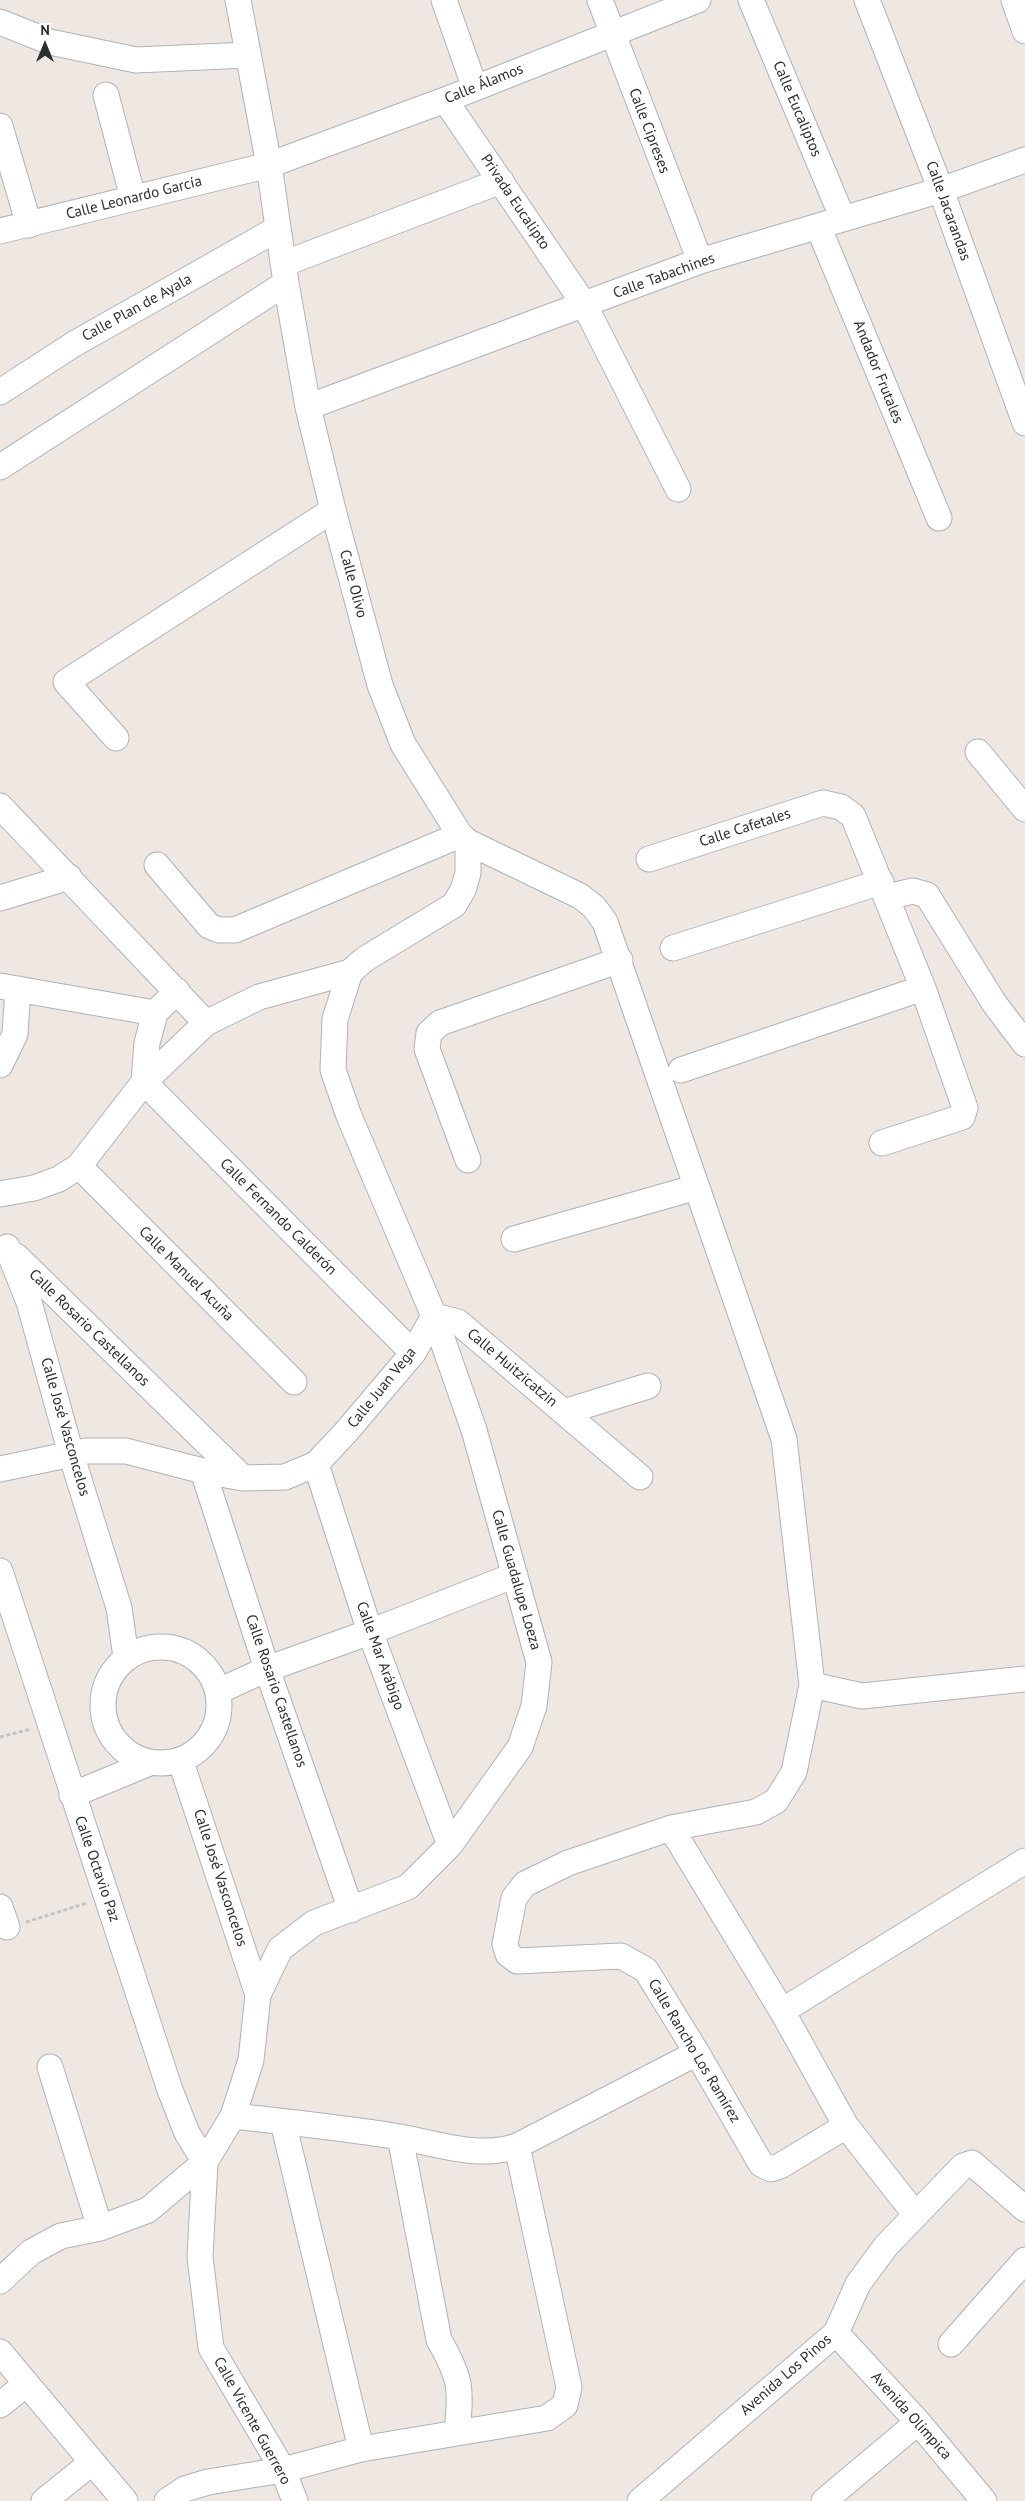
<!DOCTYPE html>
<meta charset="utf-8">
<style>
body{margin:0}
#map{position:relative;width:1025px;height:2501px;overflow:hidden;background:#eee7e2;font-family:"PT Sans",sans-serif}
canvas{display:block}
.north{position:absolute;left:20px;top:20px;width:50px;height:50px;-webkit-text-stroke:4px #fff;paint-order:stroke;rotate:0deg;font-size:14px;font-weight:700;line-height:20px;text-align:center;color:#2e2e2e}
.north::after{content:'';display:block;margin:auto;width:18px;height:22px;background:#2e2e2e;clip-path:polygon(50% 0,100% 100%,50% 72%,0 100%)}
</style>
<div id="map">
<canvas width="1025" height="2501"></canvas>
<div class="north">N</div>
</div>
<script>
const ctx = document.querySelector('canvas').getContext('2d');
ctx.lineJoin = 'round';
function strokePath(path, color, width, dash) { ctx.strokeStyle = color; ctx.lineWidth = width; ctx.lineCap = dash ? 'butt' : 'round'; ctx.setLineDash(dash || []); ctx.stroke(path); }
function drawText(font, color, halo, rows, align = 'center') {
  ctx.font = font + ' "PT Sans",sans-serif'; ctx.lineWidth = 4; ctx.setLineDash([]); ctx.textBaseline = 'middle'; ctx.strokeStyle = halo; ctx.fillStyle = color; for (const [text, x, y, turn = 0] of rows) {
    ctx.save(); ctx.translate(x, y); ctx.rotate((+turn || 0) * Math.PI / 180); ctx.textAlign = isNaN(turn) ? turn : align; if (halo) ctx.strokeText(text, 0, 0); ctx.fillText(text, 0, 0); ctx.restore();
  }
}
const minor = new Path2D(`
 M238,0L269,165L286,283L308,407L333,510L380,685L403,744L460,835L468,842L580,896L594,907L605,922L784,1439L812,1685L794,1772L776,1801L756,1812L671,1828L568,1863L525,1884L514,1898L505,1944L508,1954L517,1961L621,1956L646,1970L697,2053L761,2164L771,2169L780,2166L846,2126
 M444,0L475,88
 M600,0L700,261
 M751,0L843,219
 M867,0L941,190L1025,423
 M1014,0L1025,31
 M0,22L50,42L136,60L247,55
 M106,95L133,198
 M445,100L584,304L678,489
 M0,126L29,225
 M818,226L939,518
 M0,231L269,165L445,100L698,0
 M283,264L501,181
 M0,392L74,344L277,229
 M308,407L700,261L941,190L1025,160
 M0,467L286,283
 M116,738L66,682L333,510
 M978,752L1025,809
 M0,806L206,1023
 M649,859L823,803L841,807L853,816L923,988L965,1108L962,1117L882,1143
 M157,865L209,926L219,930H235L460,835
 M887,897L913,891L927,895L994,1003L1025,1044
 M0,898L69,877
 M673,948L881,882
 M0,986L155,1013
 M177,991L155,1013L147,1043L144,1082L413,1353
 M0,1065L15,1034L18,989
 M681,1070L923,988
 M468,1160L427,1049L429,1033L440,1023L620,960
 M79,1166L294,1382
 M0,1194L34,1188L59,1179L79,1166L144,1082L206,1023L259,997L350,972L365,959L454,905L463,890L468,873V842
 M514,1239L697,1187
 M7,1247L29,1302L71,1454L119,1608L126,1657
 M16,1256L243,1478
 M564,1412L648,1386
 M316,1464L370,1632L450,1845
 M0,1469L86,1451H126L203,1471L243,1478L285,1477L316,1464L346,1432L413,1353L434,1316L349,1116L333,1070L335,1019L350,972
 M203,1471L267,1669L351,1910
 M0,1571L170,2090L187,2133L205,2162
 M103 1705a58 58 0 1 1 116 0a58 58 0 1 1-116 0Z
 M812,1685L862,1696L1025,1679
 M219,1691L267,1669L370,1632L515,1575
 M181,1762L258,1995
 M72,1795L147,1764
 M671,1828L782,2011L846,2126L915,2214
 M0,1907L7,1927
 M782,2011L1025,1861
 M50,2067L100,2228
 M233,2116C289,2122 345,2128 400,2137C438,2144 479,2159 517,2146L697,2053
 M283,2122L361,2449
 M400,2137L439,2340C462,2380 461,2388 457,2433
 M205,2162L200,2257L211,2348L283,2470L295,2501
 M0,2281L31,2252L61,2236L100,2228L148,2210L205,2162L233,2116L251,2060L258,1995L280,1949L314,1923L408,1887L450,1845L520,1747L534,1706L539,1662L474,1430L434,1316L458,1322L640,1477
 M836,2333L918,2422L984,2501
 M951,2344L1025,2260
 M0,2352L125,2501
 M0,2405L26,2384
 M44,2501L91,2463
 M167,2501L185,2489L208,2482L283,2470L361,2449L547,2418L565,2405L569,2387L517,2146
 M640,2501L836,2333L858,2284L886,2246L963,2166L972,2163L1025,2209
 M824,2501L918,2422`);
strokePath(minor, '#aeb2b9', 27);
strokePath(new Path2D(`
 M0,1737L31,1729
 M26,1922L87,1903`), '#c4c4c4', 3, [4, 2.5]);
strokePath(minor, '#fff', 25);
drawText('15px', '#2e2e2e', '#fff', [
 ["Calle Álamos",484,84,-22],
 ["Calle Eucaliptos",797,109,67],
 ["Calle Cipreses",649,131,69],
 ["Calle Leonardo García",134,198,-14],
 ["Privada Eucalipto",515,202,56],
 ["Calle Jacarandas",948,211,70],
 ["Calle Tabachines",664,276,-20],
 ["Calle Plan de Ayala",137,308,-29],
 ["Andador Frutales",878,372,68],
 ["Calle Olivo",353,584,75],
 ["Calle Cafetales",745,828,-18],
 ["Calle Fernando Calderón",278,1217,45],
 ["Calle Manuel Acuña",186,1274,45],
 ["Calle Rosario Castellanos",89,1328,44],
 ["Calle Huitzicatzin",512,1368,40],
 ["Calle Juan Vega",382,1388,-51],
 ["Calle José Vasconcelos",65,1427,74],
 ["Calle Guadalupe Loeza",516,1580,74],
 ["Calle Mar Arábigo",380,1656,70],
 ["Calle Rosario Castellanos",276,1691,71],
 ["Calle Octavio Paz",97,1869,71],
 ["Calle José Vasconcelos",220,1878,72],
 ["Calle Rancho Los Ramírez",694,2051,59],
 ["Avenida Los Pinos",786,2375,-41],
 ["Avenida Olímpica",911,2416,48],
 ["Calle Vicente Guerrero",252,2421,61]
]);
</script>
